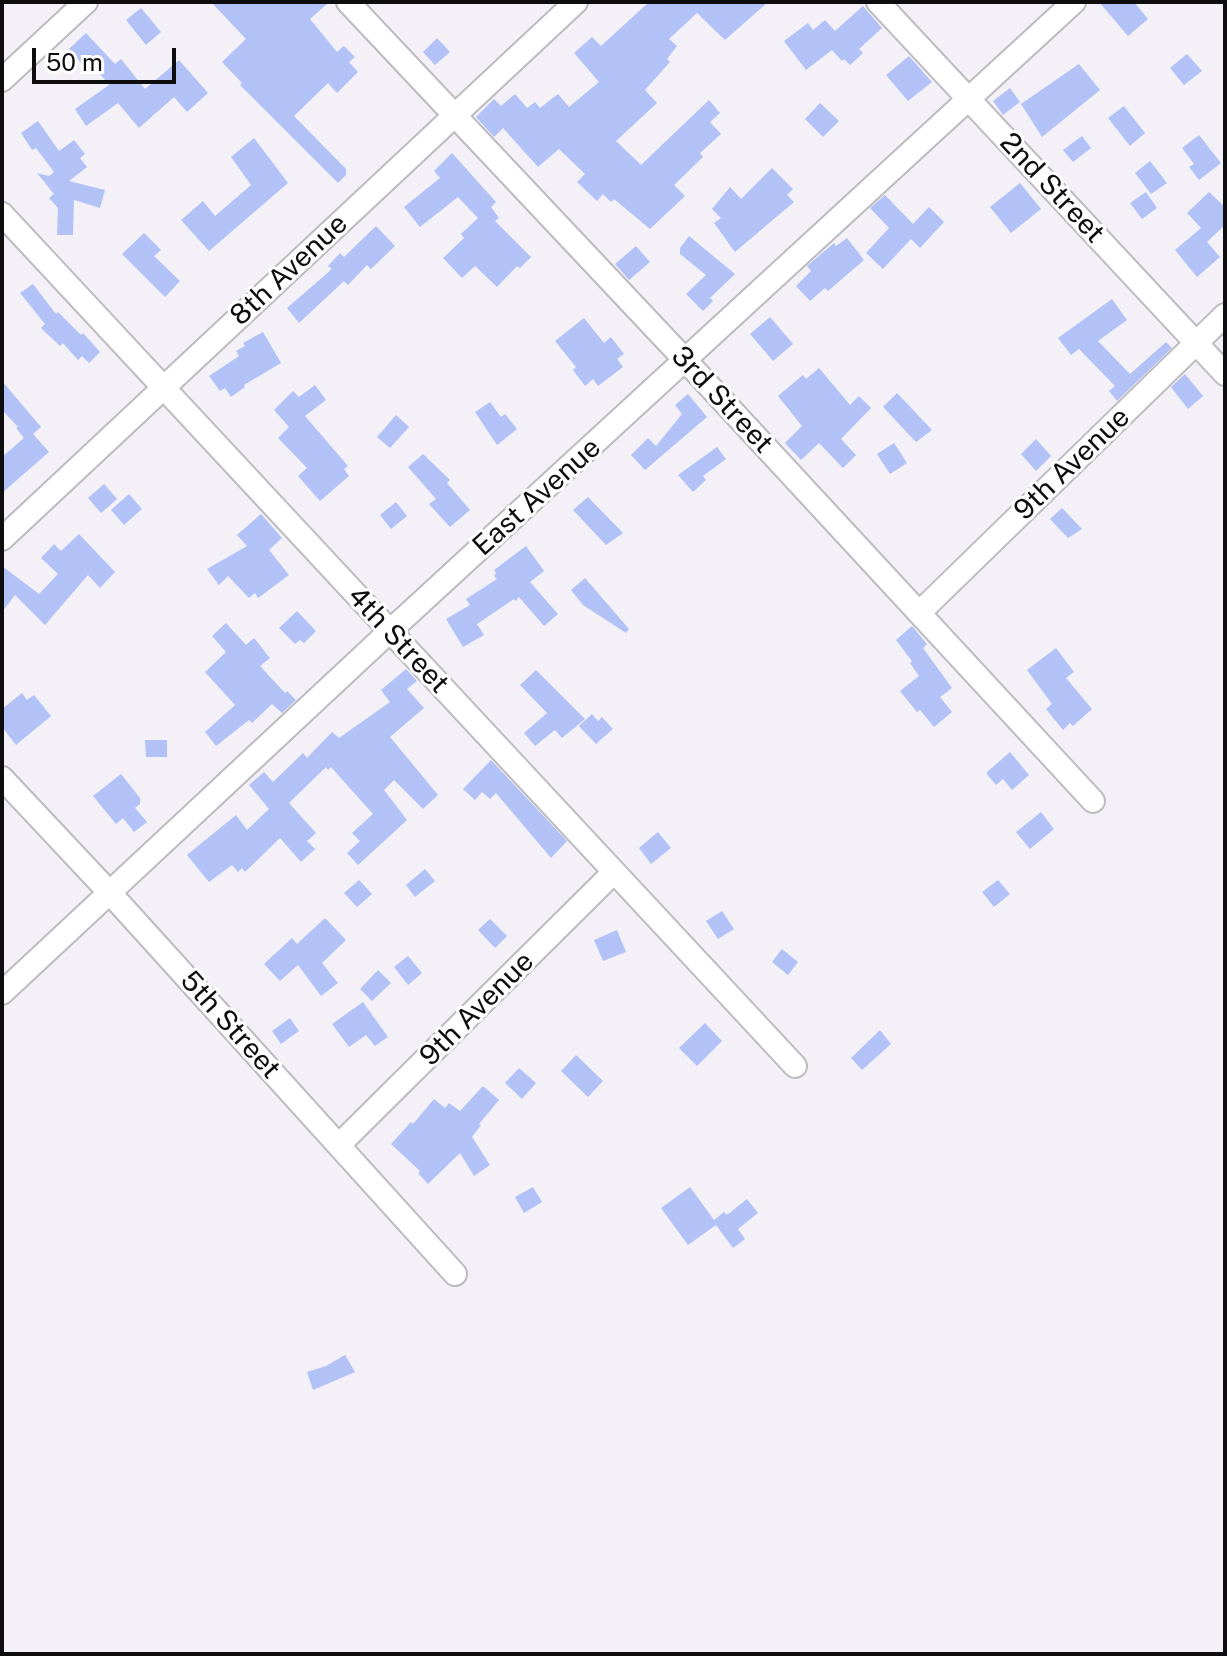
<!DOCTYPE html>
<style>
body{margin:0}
#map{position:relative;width:1227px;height:1656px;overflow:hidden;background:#f3f1f7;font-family:"Public Sans",sans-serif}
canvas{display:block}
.frame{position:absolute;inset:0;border:4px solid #0e0d0f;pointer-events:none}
.scale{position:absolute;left:32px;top:48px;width:144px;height:36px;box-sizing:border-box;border:4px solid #0e0d0f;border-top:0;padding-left:10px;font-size:24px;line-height:28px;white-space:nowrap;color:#0e0d0f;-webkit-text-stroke:6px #fff;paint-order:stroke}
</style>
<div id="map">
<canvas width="1227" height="1656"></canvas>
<div class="frame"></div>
<div class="scale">50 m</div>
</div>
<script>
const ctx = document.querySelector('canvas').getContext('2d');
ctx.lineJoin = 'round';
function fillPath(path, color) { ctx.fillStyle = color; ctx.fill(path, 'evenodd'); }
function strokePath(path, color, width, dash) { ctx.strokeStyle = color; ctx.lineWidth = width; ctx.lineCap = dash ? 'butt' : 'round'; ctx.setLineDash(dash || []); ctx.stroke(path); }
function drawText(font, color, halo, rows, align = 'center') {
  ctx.font = font + ' "Public Sans",sans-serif'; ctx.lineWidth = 6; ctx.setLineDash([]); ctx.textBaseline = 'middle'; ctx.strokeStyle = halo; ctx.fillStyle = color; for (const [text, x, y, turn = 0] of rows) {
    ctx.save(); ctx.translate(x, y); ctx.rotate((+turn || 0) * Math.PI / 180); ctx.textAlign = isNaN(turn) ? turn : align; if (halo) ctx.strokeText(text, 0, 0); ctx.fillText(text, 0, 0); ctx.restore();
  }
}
fillPath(new Path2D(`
 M211,2H329L310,19L337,52L344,46L355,57L349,62L358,72L337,93L328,83L294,116L346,169V175L338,183L240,85L242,83L222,62L246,39Z
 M649,2H768L725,40L697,13L669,39L677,46L667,59L670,62L645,90L657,103L616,141L641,165L709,100L720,113L710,122L721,134L700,153L703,157L674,185L685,196L650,229L614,199L611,202L603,194L597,201L577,182L585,174L559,149L538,167L503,128L494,137L476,117L494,99L501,106L515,94L527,108L535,102L540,108L558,94L569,107L599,82L574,53L592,37L601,46Z
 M1099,2H1134L1148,19L1128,36Z
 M863,6L882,28L859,49L863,53L850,65L844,59L842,61L832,50L806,70L784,41L808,23L813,30L825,20L835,31Z
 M141,8L161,32L146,45L126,20Z
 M86,33L115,64L121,59L145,89L179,60L208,93L187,112L174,97L139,128L118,103L86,126L75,109L109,85L89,60L83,65L69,49Z
 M437,38L450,52L435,65L423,52Z
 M1187,54L1202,71L1184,85L1170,68Z
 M909,56L932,82L908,101L886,75Z
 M1079,64L1100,90L1042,137L1021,104Z
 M1010,88L1020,102L1003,115L993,101Z
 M820,103L839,121L823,137L805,119Z
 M1124,106L1145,133L1130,146L1108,118Z
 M38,121L59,151L74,140L85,154L80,158L87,167L69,181L105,190L100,208L74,200L73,235H57L58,208L49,198L54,194L37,173L49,176L54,172L36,148L32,150L21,133Z
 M1199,135L1221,163L1199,180L1189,167L1194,164L1182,148Z
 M1082,136L1091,148L1073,162L1063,150Z
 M254,138L288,183L209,251L181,220L203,201L215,216L251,185L231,157Z
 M452,153L496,202L491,207L499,218L495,221L531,257L520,268L517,266L497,287L475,266L462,278L443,258L464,238L461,234L478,218L458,197L420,227L404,207L440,178L434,171Z
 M1150,161L1167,183L1151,194L1135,173Z
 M772,168L793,189L787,195L794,202L735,252L714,223L721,218L712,209L730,187L741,199Z
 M1020,183L1041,209L1011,233L990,207Z
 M1146,192L1157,208L1142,219L1130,203Z
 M1209,192L1225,207V225L1207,242L1220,257L1197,277L1175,250L1201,228L1187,213Z
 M885,195L913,224L929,207L944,222L920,248L911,239L883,269L866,253L889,228L870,208Z
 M376,226L395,246L371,269L367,265L348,285L344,281L299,323L287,308L332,269L328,266L340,253L344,257Z
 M144,233L161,250L154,256L180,281L165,297L122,254Z
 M689,236L735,274L710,298L713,301L703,311L686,294L706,275L680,254V248Z
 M847,238L864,260L828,291L825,288L810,301L796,286L811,271L807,266L834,243L836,246Z
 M636,246L650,262L629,280L615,264Z
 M33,284L56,314L58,312L81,335L83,333L100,352L89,363L82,356L78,360L63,343L60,346L41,328L45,324L20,293Z
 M1112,299L1127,320L1098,341L1130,374L1166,342L1172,348L1117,401L1109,391L1115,386L1079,349L1071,355L1058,338Z
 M770,317L793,344L773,361L750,334Z
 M584,318L604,343L611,337L624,354L617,359L623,367L598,386L593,379L585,386L573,370L576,367L555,341Z
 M263,332L281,363L244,385L245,387L231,397L225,388L220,391L209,376L239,356L236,351L245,346L243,343Z
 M819,368L850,405L859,396L871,408L841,439L856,455L843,468L819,443L801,460L785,443L802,426L778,396L803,375L806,379Z
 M1185,374L1203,396L1188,409L1171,387Z
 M2,381L41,427L33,434L49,452L2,493V457L24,438L16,428L18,427L2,410Z
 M315,385L326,400L305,416L348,466L344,469L349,476L320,501L298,476L307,468L278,438L289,427L274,410L293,391L299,397Z
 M897,393L932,430L916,442L883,407Z
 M688,394L707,417L645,470L631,455L648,438L656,446L682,414L675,405Z
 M490,402L501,417L505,414L517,429L497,445L475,412Z
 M396,415L409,427L390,448L377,437Z
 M1036,439L1051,456L1036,471L1021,454Z
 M894,443L907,463L890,474L877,454Z
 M717,447L726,459L703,476L706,480L693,492L678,475Z
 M423,454L450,480L447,483L470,510L450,527L429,504L436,499L408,467Z
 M104,484L117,499L101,513L88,498Z
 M129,494L142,509L124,525L111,510Z
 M588,497L623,533L606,545L573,510Z
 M396,502L407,516L391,529L380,515Z
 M1062,508L1082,529L1068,538L1050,519Z
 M261,514L282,538L269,550L289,575L258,598L255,593L249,598L228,576L219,585L207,569L247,546L237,535Z
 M79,534L115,572L100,588L88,575L45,625L15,595L2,612V566L39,594L58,574L41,558L54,544L61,551Z
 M526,546L544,571L530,582L558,614L544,626L519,597L516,601L514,599L477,624L484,635L463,647L446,619L470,605L466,599L497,579L494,576L496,573L494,570Z
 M585,578L629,629L626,633L583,605L571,590Z
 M297,611L316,631L304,643L300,640L295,644L279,628Z
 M226,623L246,645L254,638L270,658L260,666L285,693L287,691L296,700L282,713L272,704L252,723L249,720L216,746L205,732L235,705L205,672L226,652L212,636Z
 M912,626L927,644L923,648L952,688L940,697L952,712L934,727L920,710L917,712L900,691L919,676L910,663L912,661L896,640Z
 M1056,648L1074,672L1066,678L1092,709L1073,726L1070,723L1063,730L1046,709L1052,704L1027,670Z
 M406,669L417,681L407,689L424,708L390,737L438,795L423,809L394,780L384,790L407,820L358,865L347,853L360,841L352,833L373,814L331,767L328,770L326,767L289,803L316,833L307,841L315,849L301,862L280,838L245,872L242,868L238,872L232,865L209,882L187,855L236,815L247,830L269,809L249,785L264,772L273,782L303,753L307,758L332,732L339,738L390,702L381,690Z
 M536,670L585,719L562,738L555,730L535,746L524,733L547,713L520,685Z
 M22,693L27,700L34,695L51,716L16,745L2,727V709Z
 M592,714L598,721L602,717L613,729L596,744L579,726Z
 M145,740H167V757H146Z
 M1010,752L1029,775L1012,790L1003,779L996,785L986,773Z
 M491,760L567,841L551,858L496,793L490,799L482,792L475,800L463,789Z
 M121,774L140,798V804L135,808L147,822L134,832L123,818L116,824L93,796Z
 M1041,812L1054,829L1030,849L1016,832Z
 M658,832L671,848L651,864L639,848Z
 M425,869L435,881L415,897L406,885Z
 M359,880L372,894L357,907L344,893Z
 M998,880L1010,894L994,907L982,892Z
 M722,911L734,929L718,939L706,921Z
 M325,918L346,940L322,963L338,983L321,996L298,965L280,981L264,964L292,938L297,944Z
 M490,919L507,936L495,948L478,930Z
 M617,930L626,952L603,961L594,940Z
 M782,949L798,962L788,975L772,962Z
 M408,956L422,973L408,985L394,967Z
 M378,970L391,983L372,1001L360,989Z
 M363,1002L388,1037L375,1046L366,1035L349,1047L332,1024Z
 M290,1018L299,1031L281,1044L272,1031Z
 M705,1023L722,1041L697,1066L679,1048Z
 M880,1030L891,1044L862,1070L851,1058Z
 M576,1055L603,1081L588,1097L561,1071Z
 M519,1068L536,1083L522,1099L505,1083Z
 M483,1086L499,1100L479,1124L481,1125L472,1137L490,1165L474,1176L460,1153L428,1184L418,1173L420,1171L391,1144L411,1122L413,1124L434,1099L445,1108L449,1103L460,1111Z
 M533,1187L542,1202L524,1213L515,1197Z
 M690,1187L714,1220L724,1212L727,1215L747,1199L758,1213L738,1229L745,1239L733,1248L716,1225L688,1245L661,1208Z
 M345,1355L355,1372L313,1390L307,1372L326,1366Z`), '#b2c2f6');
const minor = new Path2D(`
 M348,2L686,361L1093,801
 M878,2L1225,374
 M2,80L86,2
 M2,214L795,1066
 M2,539L576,2
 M919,613L1225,315
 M2,778L110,893L455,1274
 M2,993L390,631L1074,2
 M339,1145L614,872`);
strokePath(minor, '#bcbbc0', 26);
strokePath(minor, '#fff', 22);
drawText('28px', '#0e0d0f', '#fff', [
 ["2nd Street",1052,188,47],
 ["8th Avenue",289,270,-43],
 ["3rd Street",722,400,47],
 ["9th Avenue",1072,464,-44],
 ["East Avenue",537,497,-42],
 ["4th Street",398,640,47],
 ["9th Avenue",477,1009,-45],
 ["5th Street",230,1025,48]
]);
</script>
